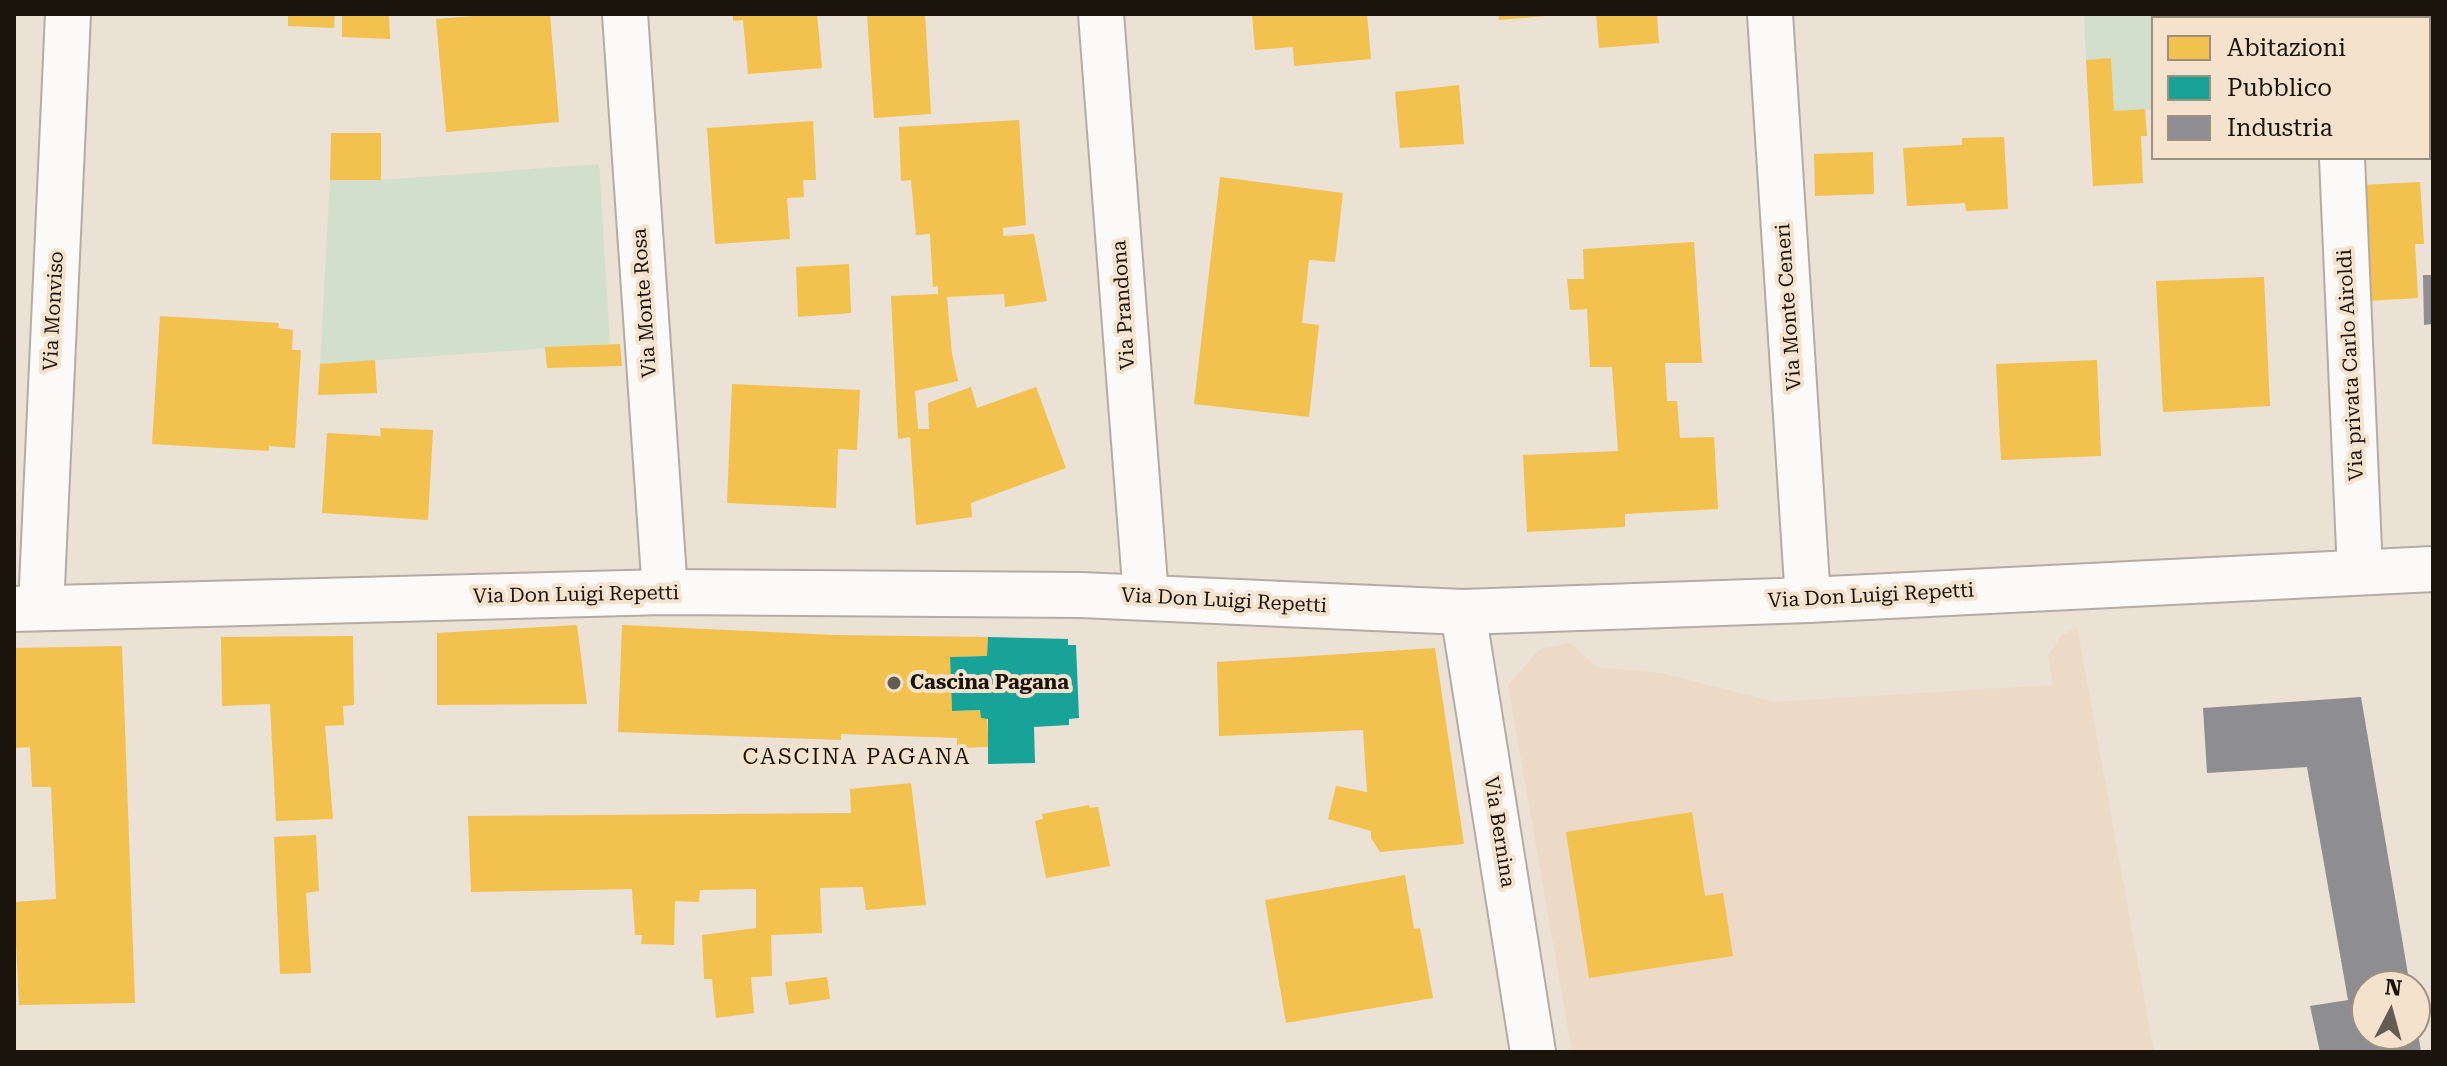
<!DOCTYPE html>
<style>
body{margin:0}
#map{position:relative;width:2447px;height:1066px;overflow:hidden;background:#ebe1d5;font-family:"Roboto Serif",serif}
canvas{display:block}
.frame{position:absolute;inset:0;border:16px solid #1a140c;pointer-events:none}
.legend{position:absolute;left:2151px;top:16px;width:280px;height:144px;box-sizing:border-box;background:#f4e2cc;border:2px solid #9d907f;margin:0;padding:10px 14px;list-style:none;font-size:24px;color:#1a140c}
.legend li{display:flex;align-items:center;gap:16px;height:40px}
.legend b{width:40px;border:2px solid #9d907f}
.north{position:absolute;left:2351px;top:970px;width:80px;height:80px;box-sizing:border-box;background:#f4e2cc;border:2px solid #9d907f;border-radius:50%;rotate:6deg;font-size:22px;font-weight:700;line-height:32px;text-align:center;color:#1a140c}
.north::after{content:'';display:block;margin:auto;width:28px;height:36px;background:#635c52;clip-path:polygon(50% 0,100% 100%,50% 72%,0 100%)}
</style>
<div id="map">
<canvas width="2447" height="1066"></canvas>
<div class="frame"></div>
<ul class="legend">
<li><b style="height:22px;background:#f2c14e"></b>Abitazioni</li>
<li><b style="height:22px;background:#17a398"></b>Pubblico</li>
<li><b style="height:22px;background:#8d8d92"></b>Industria</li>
</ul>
<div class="north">N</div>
</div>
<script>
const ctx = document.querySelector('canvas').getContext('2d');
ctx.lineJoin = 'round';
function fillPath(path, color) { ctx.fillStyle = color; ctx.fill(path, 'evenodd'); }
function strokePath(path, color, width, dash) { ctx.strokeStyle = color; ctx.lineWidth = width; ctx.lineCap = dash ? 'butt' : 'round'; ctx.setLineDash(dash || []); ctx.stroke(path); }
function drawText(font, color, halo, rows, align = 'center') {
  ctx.font = font + ' "Roboto Serif",serif'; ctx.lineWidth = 8; ctx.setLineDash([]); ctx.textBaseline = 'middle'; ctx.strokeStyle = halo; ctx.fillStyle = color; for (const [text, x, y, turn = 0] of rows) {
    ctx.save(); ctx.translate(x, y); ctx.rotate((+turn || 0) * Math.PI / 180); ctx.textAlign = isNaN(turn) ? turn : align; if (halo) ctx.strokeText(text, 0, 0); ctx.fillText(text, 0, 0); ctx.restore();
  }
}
fillPath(new Path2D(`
 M2077,627L2154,1052H1572L1508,685L1540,649L1571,643L1597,667L1661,673L1774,702L2053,685L2048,655L2061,636Z`), '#ecdac6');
fillPath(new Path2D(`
 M2084,14H2305V18H2153V109L2114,111L2111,59L2086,60Z
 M599,164L610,344L320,364L330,180H381Z`), '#d3dfcd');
fillPath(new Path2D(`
 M288,14H335L334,28L288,26Z
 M342,14H389L390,39L342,37Z
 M499,14H550L559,122L446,132L436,19Z
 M733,14H817L822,68L748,74L743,20L733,21Z
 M867,14H925L931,114L874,118Z
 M1252,14H1367L1371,59L1294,66L1293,47L1255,50Z
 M1498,14H1546V16L1499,20Z
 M1596,14H1657L1659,43L1599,48Z
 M2111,58L2114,111L2145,109L2147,136H2141L2143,183L2093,186L2086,60Z
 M1459,85L1464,144L1400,148L1395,92Z
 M1019,120L1026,225L1003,228V236L1034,234L1047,301L1005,307L1004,294L947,297L952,354L958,381L915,391L918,429H929L928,403L971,387L977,408L1036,387L1066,468L971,503L972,517L916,525L910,437L898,439L891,296L938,294V286L933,287L930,234L916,235L911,180L901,181L899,127Z
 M813,121L816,180H803L804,197L787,198L790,239L715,244L707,128Z
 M331,133H381V180H330Z
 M2004,137L2008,209L1966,211L1965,203L1907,206L1903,148L1962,145V138Z
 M1873,152L1874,194L1815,196L1814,154Z
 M1220,177L1343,193L1335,262L1309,260L1302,323L1319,325L1309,417L1194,404Z
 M2420,182L2424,244H2415L2418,298L2368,301L2363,185Z
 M1694,242L1702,363H1665L1667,401H1677L1680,438L1714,437L1718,509L1625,514V527L1527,532L1523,455L1618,451L1612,367H1590L1587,309L1570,310L1567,279H1584L1583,249Z
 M849,264L851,313L798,317L796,267Z
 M2264,277L2270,406L2163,412L2156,281Z
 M160,316L279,323L278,328L293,330L292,350H301L295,448L269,446V451L152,444Z
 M620,344L622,366L547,368L545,347Z
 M375,360L377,393L318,395L320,364Z
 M2097,360L2101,456L2001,460L1996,364Z
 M732,384L860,390L857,450L838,449L836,508L727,503Z
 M380,428L433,430L428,520L322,513L327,433L381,436Z
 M577,625L587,704L437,705V633Z
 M622,625L833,635L988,637L987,656L950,657L952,711L980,710V701L998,700V718H987L989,747L957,748V738L841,734V740L618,732Z
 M353,636L354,705L343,706L344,725L325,726L333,819L276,821L270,704L222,706L221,637Z
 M122,646L135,1003L19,1005L14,902L56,899L51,787H32L30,747L14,748V648Z
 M1435,648L1464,844L1380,852L1371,838V831L1328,819L1336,786L1367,792L1363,730L1219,736L1217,662Z
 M911,783L926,905L866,910L863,887L820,888L822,933L771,935L772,976L751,977L754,1013L716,1018L712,979H704L702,935L756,928V889L700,890L699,902L675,901L674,945L641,944L642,935H635L632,889L471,892L468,816L851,813L850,789Z
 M1089,805L1090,808L1098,807L1110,866L1046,878L1035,821L1043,819L1042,814Z
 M1692,812L1705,896L1723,893L1733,956L1589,978L1566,832Z
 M316,835L319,891L306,893L311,973L280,974L274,837Z
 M1405,875L1414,929L1420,928L1433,998L1286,1023L1265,900Z
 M827,977L830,999L789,1005L785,982Z`), '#f2c14e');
fillPath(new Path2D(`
 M988,637L1068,639V645H1076L1079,718L1069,719V725L1034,727L1035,763L988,764V719L981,718L980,710L952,711L950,657L987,656Z`), '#17a398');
fillPath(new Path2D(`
 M2423,275H2433V324L2424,325Z
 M2361,697L2410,986H2367V1034H2415L2417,1025L2421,1052H2320L2310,1006L2348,1000L2307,767L2207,773L2203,708Z`), '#8d8d92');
const street = new Path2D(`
 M625,14L665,592
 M1101,14L1146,597
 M1770,14L1808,600
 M2336,14V18
 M2342,158L2360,572
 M41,608L68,14
 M1463,612L1533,1052`);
const secondary = new Path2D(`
 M14,609L665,592L1081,595L1463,612L1808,600L2433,569`);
strokePath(street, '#b4aca4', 48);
strokePath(secondary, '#b4aca4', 48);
strokePath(street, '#fcfaf9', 44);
strokePath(secondary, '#fcfaf9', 44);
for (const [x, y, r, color] of [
 [894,683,8,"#635c52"]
]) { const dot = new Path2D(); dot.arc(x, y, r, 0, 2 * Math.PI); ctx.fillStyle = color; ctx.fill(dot); strokePath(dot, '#f4e2cc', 3); }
drawText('20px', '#1a140c', '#f4e2cc', [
 ["Via Monte Rosa",645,303,-94],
 ["Via Prandona",1124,305,-94],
 ["Via Monte Ceneri",1789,307,-94],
 ["Via Monviso",54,311,-87],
 ["Via privata Carlo Airoldi",2351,365,-93],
 ["Via Don Luigi Repetti",576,595,-1],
 ["Via Don Luigi Repetti",1871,596,-3],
 ["Via Don Luigi Repetti",1224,601,3],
 ["Via Bernina",1499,832,81]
]);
drawText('bold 20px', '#1a140c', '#f4e2cc', [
 ["Cascina Pagana",910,683]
], 'left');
ctx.letterSpacing = '2px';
drawText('22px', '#1a140c', '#f4e2cc', [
 ["CASCINA PAGANA",857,758]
]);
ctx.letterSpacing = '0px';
</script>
